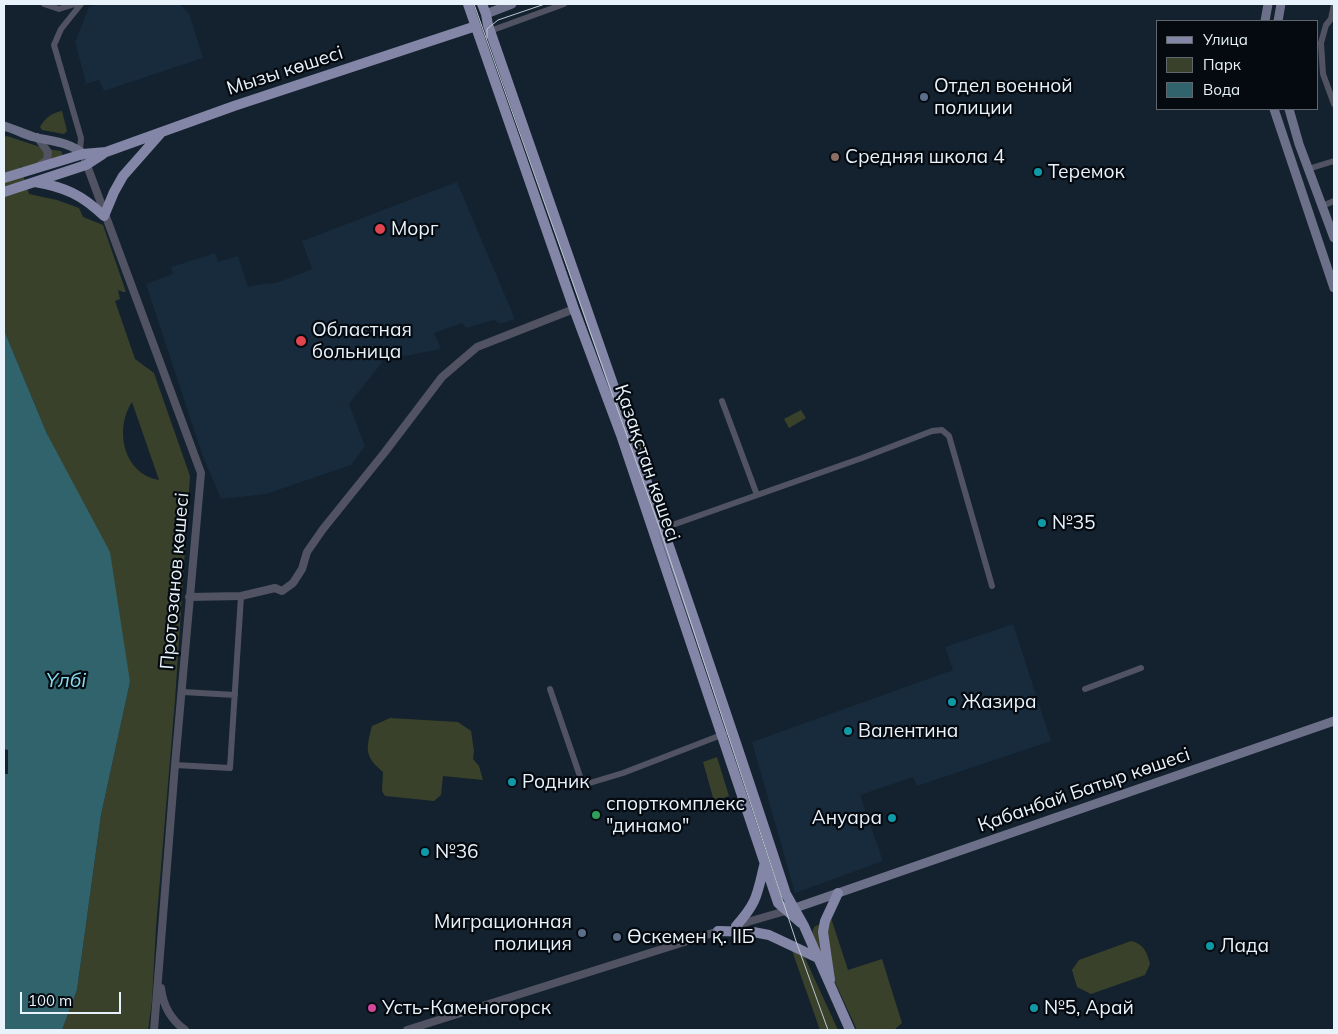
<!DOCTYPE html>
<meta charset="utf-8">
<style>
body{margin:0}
#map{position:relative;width:1338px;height:1034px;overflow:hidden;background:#13222e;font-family:Mulish,sans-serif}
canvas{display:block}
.frame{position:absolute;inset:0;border:5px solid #e8f2fa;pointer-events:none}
.legend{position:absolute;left:1156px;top:20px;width:162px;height:90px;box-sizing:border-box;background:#050a10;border:1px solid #60676e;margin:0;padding:6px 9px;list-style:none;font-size:15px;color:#e8f2fa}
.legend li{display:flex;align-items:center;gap:10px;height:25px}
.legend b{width:25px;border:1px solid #60676e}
.scale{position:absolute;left:20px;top:992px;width:101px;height:22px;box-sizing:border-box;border:2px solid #e8f2fa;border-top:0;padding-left:6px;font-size:15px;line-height:18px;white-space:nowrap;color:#e8f2fa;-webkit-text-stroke:4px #050a10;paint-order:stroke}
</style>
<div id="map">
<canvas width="1338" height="1034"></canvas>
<div class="frame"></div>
<ul class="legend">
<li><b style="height:6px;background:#8386a6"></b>Улица</li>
<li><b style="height:14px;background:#3a412a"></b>Парк</li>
<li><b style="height:14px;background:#31636c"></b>Вода</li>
</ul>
<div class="scale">100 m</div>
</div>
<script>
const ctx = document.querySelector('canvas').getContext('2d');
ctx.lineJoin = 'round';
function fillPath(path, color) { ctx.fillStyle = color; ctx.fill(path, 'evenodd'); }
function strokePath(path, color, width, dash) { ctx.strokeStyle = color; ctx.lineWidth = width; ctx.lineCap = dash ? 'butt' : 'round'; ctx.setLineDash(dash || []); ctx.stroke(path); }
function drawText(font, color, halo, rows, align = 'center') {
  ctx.font = font + ' Mulish,sans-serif'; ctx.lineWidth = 4.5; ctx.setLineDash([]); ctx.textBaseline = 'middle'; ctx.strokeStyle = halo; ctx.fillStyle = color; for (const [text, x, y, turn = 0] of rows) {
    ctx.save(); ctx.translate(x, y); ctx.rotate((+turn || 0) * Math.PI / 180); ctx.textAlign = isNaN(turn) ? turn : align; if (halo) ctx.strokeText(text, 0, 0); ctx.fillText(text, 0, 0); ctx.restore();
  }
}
fillPath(new Path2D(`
 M99,4H179L189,13L203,58L104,91L99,80L80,86L86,83L75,42L89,7Z
 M457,182L515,319L500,324L494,320L466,328L462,323L434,333L441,349L384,360L349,404L365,446L351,465L266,494L221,499L202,454L146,284L173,274L171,267L215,253L218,262L238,256L248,287L262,284L276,283L312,269L302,241Z
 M1013,624L1051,741L917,786L913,777L860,795L883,861L795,893L752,742L953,670L945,647Z`), '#172b3c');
fillPath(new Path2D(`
 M62,111L67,131L64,134L42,130L40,127C46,117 52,113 62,111Z
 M7,136L46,149L61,151L63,156L22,168L20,165L29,194L57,200L79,208L83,217L103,225L126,292H123L118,290L120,299L115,301L135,359L154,373L190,476L175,700L156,927L152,1001L148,1030H62L77,990L101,815L130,682L47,434L4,330V137ZM132,402L159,480C123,474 114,429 132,402Z
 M801,410L806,418L789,428L784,419Z
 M636,439L644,444L650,460L644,461Z
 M390,718L458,722L471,731L474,751L473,759L479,766L483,780L443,776L441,795L434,801L385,796L382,791L383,772C364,756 366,749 372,726Z
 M717,757L729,796L714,801L703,762Z
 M831,918L848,970L882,959L902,1023L894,1030H857L812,933L814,927Z
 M1131,941C1144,944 1147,952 1150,964L1145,975L1091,994L1077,987L1072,970L1079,960Z
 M790,945L800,951L805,958L838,1030H820Z`), '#3a412a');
fillPath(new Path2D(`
 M4,330L47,434L110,552L130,682L101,815L77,990L62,1030H4V774H8V750L4,749Z`), '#31636c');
strokePath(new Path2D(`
 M44,4L59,9L75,4
 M1334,4L1331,19L1326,25L1321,43L1323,74L1334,104
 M490,31L564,4
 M80,151L81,138L54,45L61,29L81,4
 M1308,169L1334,161
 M1322,206L1334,201
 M722,401L757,495
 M661,529L862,458L932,431L942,430L949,436L992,586
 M550,689L583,785L623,773L724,734
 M1085,689L1141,668
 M183,692L235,695
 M175,765L230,768L241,596`), '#515363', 6);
strokePath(new Path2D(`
 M37,137L48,152L47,160L40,165
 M85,160L201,473L175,765L154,1030
 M189,597L241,596L275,588L282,591L293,583L302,569L307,552L323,529L385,452L442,377L477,347L574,309
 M737,925L789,910
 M161,988C163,1006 170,1019 185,1030
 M407,1030L722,930`), '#515363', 8);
strokePath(new Path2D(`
 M486,14L512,4
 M1265,21L1268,4
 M1278,21L1281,4
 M1274,109L1334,288
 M1289,109L1299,144L1334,238
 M4,126C14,129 24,134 34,137C49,141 71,142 83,154
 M795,908L1334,721`), '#6d7089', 9);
strokePath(new Path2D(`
 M468,4L574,309L621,435L778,903L801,923
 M482,4L486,14L488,25C588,314 691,603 786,894L804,926L850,1030
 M4,178L83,154L106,152L234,106L476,26
 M35,182C65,187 82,195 104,216L114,192L123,176L160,134
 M4,192L86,165L103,154
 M736,926C757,903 757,895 764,866
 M718,931L753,932L769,935L818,958
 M830,980L823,932L825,921L838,893`), '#8386a6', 10);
strokePath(new Path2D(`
 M474,4L660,529L797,944L828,1030
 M487,38V29L498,20L545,4`), '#bcc7d0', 1);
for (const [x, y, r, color] of [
 [924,97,5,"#5c6f8a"],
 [835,157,5,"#8d6e63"],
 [1038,172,5,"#0f9aa8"],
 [380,229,6,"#e0444e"],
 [301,341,6,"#e0444e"],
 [1042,523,5,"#0f9aa8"],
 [952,702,5,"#0f9aa8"],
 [848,731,5,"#0f9aa8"],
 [512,782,5,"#0f9aa8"],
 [596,815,5,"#2e9e5b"],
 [892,818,5,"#0f9aa8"],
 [425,852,5,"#0f9aa8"],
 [582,933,5,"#5c6f8a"],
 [617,937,5,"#5c6f8a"],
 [1210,946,5,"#0f9aa8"],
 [372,1008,5,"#d1479c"],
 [1034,1008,5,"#0f9aa8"]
]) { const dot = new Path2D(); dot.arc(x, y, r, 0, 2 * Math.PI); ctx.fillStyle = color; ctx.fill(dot); strokePath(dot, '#050a10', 2); }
drawText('19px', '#e8f2fa', '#050a10', [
 ["Мызы көшесі",285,71,-18],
 ["Қазақстан көшесі",647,463,71],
 ["Протозанов көшесі",175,581,-85],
 ["Қабанбай Батыр көшесі",1084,790,-19]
]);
drawText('19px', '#e8f2fa', '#050a10', [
 ["Отдел военной",934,86],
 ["полиции",934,108],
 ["Средняя школа 4",845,157],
 ["Теремок",1048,172],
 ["Морг",391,229],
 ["Областная",312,330],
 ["больница",312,352],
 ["№35",1052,523],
 ["Жазира",962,702],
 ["Валентина",858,731],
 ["Родник",522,782],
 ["спорткомплекс",606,804],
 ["\"динамо\"",606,826],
 ["Ануара",882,818,"right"],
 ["№36",435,852],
 ["Миграционная",572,922,"right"],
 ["полиция",572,944,"right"],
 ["Өскемен қ. ІІБ",627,937],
 ["Лада",1220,946],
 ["Усть-Каменогорск",382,1008],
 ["№5, Арай",1044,1008]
], 'left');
drawText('italic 20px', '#86dcec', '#050a10', [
 ["Үлбі",66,681]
]);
</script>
